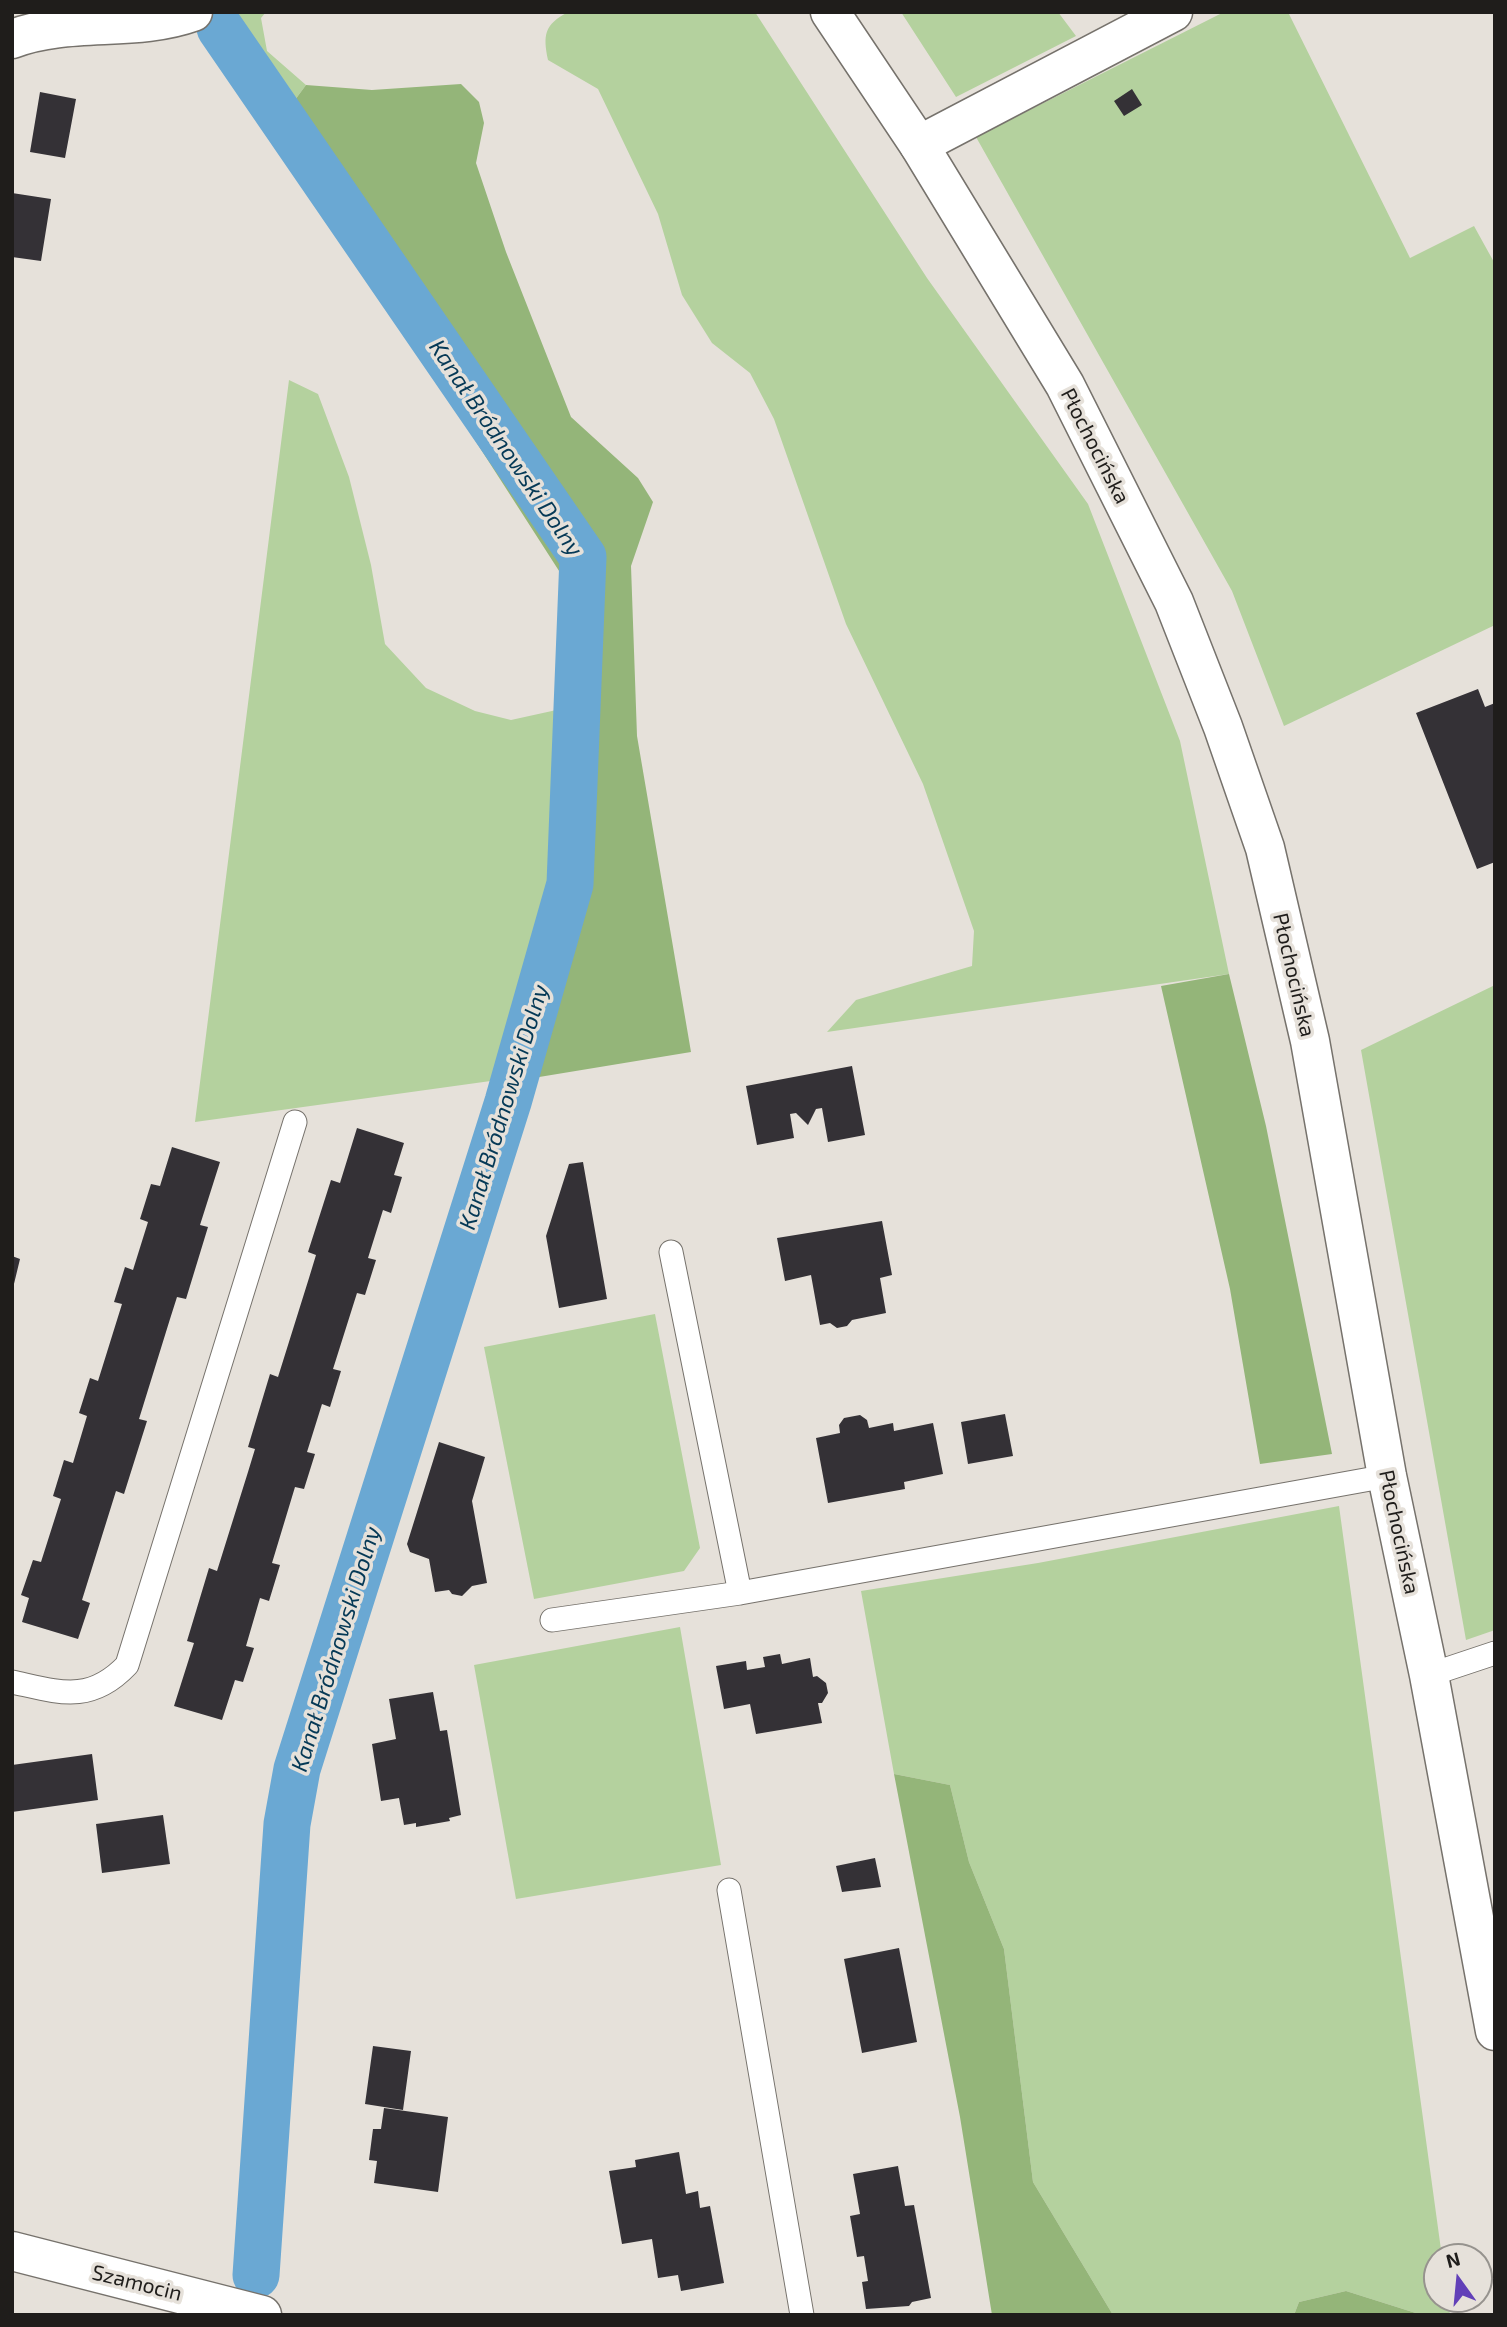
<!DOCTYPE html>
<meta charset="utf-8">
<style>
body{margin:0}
#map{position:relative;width:1507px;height:2327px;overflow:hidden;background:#e6e1da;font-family:"Exo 2",sans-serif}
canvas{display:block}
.frame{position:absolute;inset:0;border:14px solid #1f1d1b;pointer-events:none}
.north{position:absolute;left:1423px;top:2243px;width:70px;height:70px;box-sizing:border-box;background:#e6e1da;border:2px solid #96938e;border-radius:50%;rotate:345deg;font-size:19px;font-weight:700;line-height:28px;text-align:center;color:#1f1d1b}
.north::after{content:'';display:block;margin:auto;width:24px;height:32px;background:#6240b8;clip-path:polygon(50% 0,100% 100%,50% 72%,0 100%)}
</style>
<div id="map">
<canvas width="1507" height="2327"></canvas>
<div class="frame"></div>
<div class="north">N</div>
</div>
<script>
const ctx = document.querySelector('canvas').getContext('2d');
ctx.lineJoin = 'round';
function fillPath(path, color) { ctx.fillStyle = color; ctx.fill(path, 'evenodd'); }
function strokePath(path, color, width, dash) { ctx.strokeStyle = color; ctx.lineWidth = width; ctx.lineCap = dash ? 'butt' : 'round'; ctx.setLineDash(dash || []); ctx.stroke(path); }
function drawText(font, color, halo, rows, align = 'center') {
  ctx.font = font + ' "Exo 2",sans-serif'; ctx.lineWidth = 7; ctx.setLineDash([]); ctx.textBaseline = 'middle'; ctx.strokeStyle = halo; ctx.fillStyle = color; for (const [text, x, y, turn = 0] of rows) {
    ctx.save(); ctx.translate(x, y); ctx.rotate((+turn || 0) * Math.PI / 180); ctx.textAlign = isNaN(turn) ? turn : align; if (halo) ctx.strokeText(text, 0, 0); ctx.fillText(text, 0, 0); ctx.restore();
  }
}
fillPath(new Path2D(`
 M240,12H266L261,18L267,51L306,85L292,104L228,18Z
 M568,12H755L927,278L1088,504L1180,741L1229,974L827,1032L856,1000L972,966L974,931L923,784L846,624L774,419L750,373L712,343L682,295L658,214L598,89L548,60C543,35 544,25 568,12Z
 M901,12H1058L1076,36L956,97Z
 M1224,12H1288L1410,258L1474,226L1495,264V625L1284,726L1232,591L976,137Z
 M289,380L318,394L349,477L371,565L385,644L426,688L475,711L511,720L561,709L559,895L505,1078L527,1079L312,1756L303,1803L270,2285L246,2282L278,1811L286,1772L342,1589L505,1079L195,1122Z
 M1495,985V1630L1466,1640L1361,1050Z
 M655,1314L700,1548L684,1571L534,1599L484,1347Z
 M1339,1506L1442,2257H1437V2299H1448L1450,2315H1422L1346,2291L1299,2302L1294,2315H1113L1033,2182L1004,1949L969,1862L950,1785L894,1774L861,1591L1038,1563Z
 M680,1627L721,1865L516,1899L474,1665Z`), '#b4d19e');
fillPath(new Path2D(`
 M228,18L292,104L306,85L372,90L461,84L479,102L484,123L476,163L506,252L571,417L638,478L653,502L631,566L637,736L691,1052L527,1079H505L559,895L561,574L210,28Z
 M1229,974L1266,1126L1332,1454L1260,1464L1230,1289L1161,986Z
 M894,1774L950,1785L969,1862L1004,1949L1033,2182L1113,2315H992L960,2117Z
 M1346,2291L1422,2315H1294L1299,2302Z`), '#94b579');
strokePath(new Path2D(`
 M220,28L583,557L570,884L508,1102L297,1769L287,1824L256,2275`), '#6aa8d3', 47);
fillPath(new Path2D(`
 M1132,89L1142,105L1124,116L1114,101Z
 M40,92L76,99L65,158L30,152Z
 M12,193L51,199L41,261L12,257Z
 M1478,689L1485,707L1495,703V862L1477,869L1416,713Z
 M852,1066L865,1135L828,1142L822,1108L816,1109L808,1125L796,1113L790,1114L794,1138L757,1145L746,1086Z
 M357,1128L404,1143L394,1175L402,1177L391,1213L383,1210L368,1258L376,1260L365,1295L357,1293L333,1369L341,1371L330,1407L322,1404L307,1452L315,1454L304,1489L295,1487L272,1563L280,1565L269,1601L260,1598L246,1646L254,1648L243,1682L235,1680L222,1720L174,1706L194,1643L187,1641L209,1568L217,1571L248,1472L255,1449L248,1447L270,1374L278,1377L309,1278L316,1255L308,1252L331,1180L340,1183Z
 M172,1147L220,1162L200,1225L208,1227L186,1299L177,1297L170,1319L139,1419L147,1421L124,1494L116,1491L82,1600L90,1603L78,1639L22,1622L29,1598L21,1595L33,1560L41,1562L61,1499L53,1496L64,1460L73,1463L87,1416L79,1413L90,1378L98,1381L122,1304L114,1302L125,1267L133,1270L148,1222L140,1219L151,1184L160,1186Z
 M583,1162L607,1299L559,1308L546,1236L569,1164Z
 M882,1221L892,1275L880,1278L886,1313L852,1320L847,1326L837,1328L830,1323L820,1325L811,1275L785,1281L777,1238Z
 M12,1256L20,1259L13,1288L12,1287Z
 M1005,1414L1013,1456L968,1464L961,1422Z
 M860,1415L867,1420L869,1428L893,1423L894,1431L933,1423L943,1474L904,1482L905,1489L828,1503L816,1438L840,1433L839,1425L844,1418Z
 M439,1442L485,1457L472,1501L487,1583L472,1586L462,1596L452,1594L449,1590L435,1592L429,1559L410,1552L407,1544Z
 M780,1654L782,1664L810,1658L813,1677L817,1676L826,1683L828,1693L822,1703H818L822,1723L756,1734L750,1704L724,1709L716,1666L746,1661L747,1670L765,1667L763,1657Z
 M433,1692L440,1731L447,1730L461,1815L449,1818L450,1821L416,1827V1823L404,1825L399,1798L381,1801L372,1744L396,1739L389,1699Z
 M92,1754L98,1800L12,1812V1765Z
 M163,1815L170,1864L102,1873L96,1824Z
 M875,1858L881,1887L842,1892L836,1866Z
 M899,1948L917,2042L862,2053L844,1959Z
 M373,2046L411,2051L403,2110L365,2104Z
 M384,2108L448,2117L438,2192L374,2183L377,2161L369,2160L373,2129H381Z
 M679,2152L686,2194L698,2191L700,2208L710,2206L724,2283L681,2291L678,2275L658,2278L652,2239L622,2244L609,2171L636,2167L635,2160Z
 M898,2166L905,2206L914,2205L931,2298L912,2302L909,2306L866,2309L862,2282L868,2281L864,2256L857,2257L850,2216L860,2214L853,2174Z`), '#343136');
const lane = new Path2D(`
 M671,1252L740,1593
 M552,1620L740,1593L1387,1476
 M1429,1675L1495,1653
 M12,1682C59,1692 90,1704 127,1665L295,1122
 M729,1890L802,2315`);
const street = new Path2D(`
 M12,39C70,17 135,33 193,12
 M919,145L1173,12`);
const secondary = new Path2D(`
 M830,12L919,145L1065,385L1174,602L1223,727L1265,848L1310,1041L1387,1476L1429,1675L1495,2031
 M12,2251L262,2315`);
strokePath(lane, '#76726c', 25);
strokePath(street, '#76726c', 41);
strokePath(secondary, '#76726c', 41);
strokePath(lane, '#fff', 23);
strokePath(street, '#fff', 38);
strokePath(secondary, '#fff', 38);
drawText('21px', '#1f1d1b', '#e6e1da', [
 ["Płochocińska",1095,446,63],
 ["Płochocińska",1294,975,77],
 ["Płochocińska",1399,1532,78],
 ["Szamocin",137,2283,14]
]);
drawText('italic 23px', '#053956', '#e6e1da', [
 ["Kanał Bródnowski Dolny",506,448,56],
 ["Kanał Bródnowski Dolny",504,1107,-73],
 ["Kanał Bródnowski Dolny",336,1649,-73]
]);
</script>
